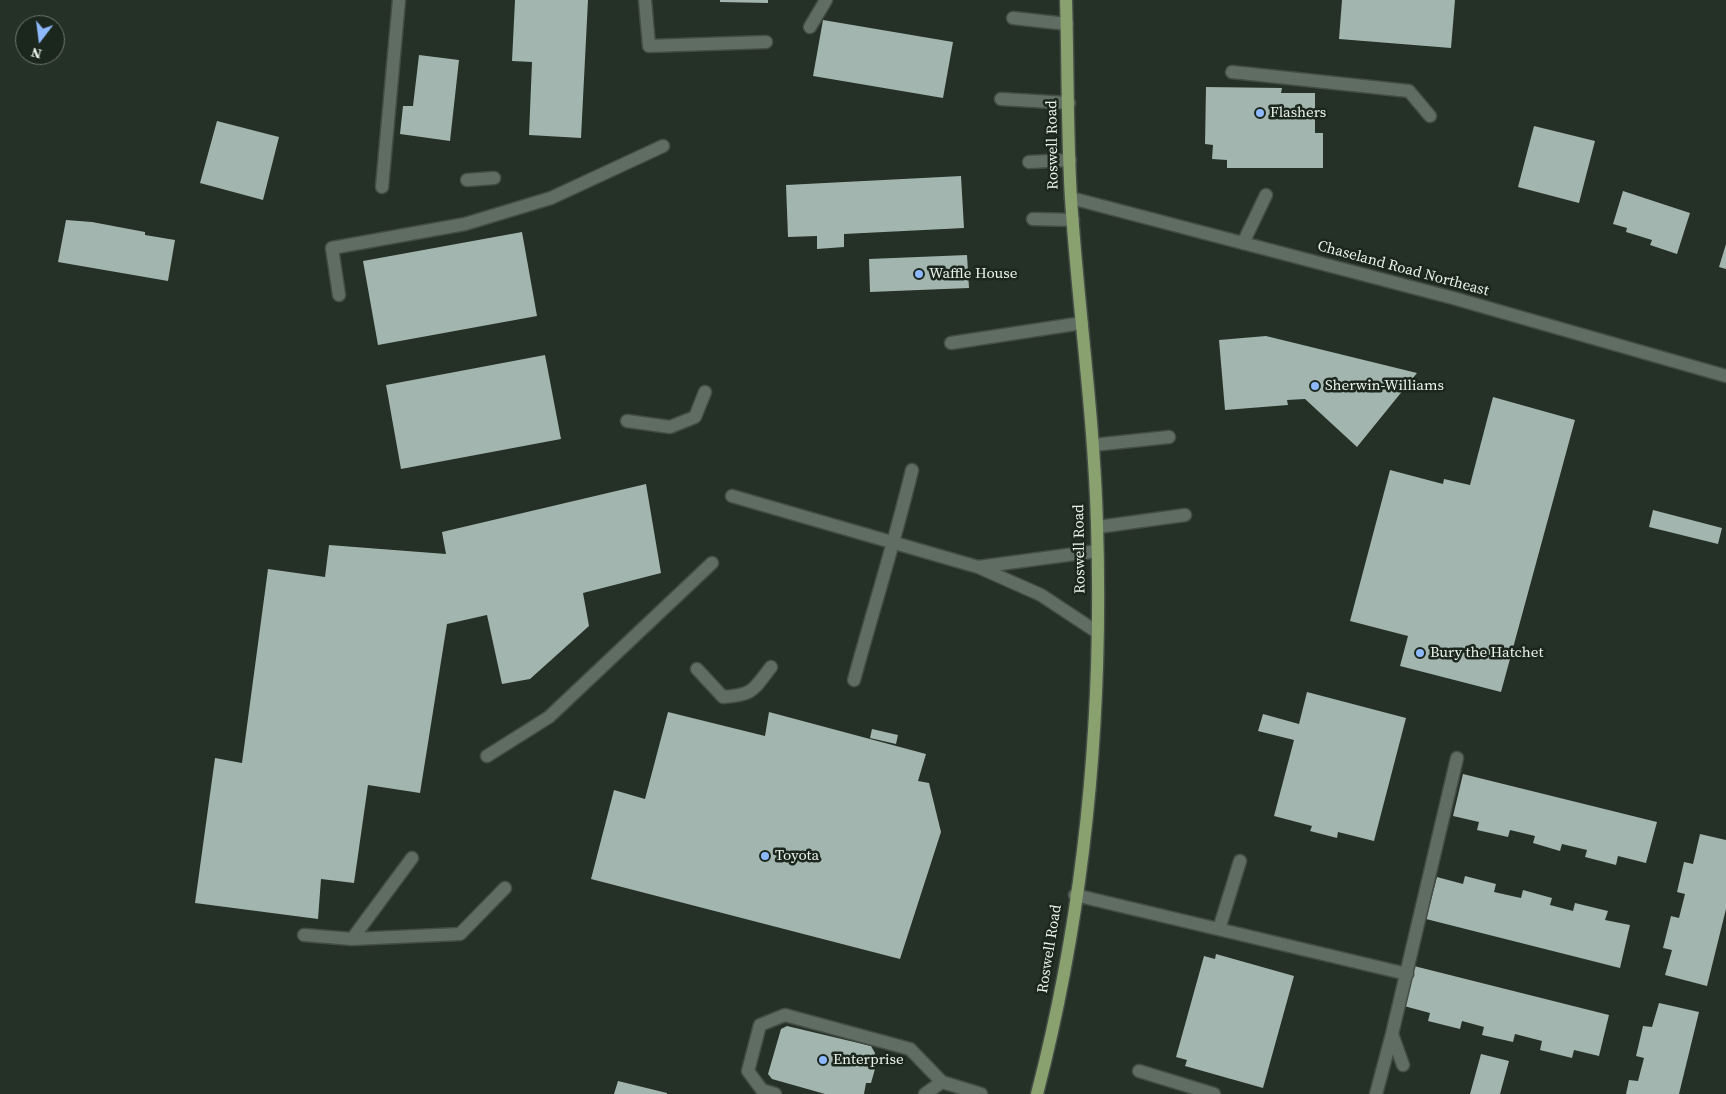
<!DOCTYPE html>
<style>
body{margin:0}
#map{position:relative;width:1726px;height:1094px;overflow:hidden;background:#253027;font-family:"Source Serif 4",serif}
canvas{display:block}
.north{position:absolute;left:15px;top:15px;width:50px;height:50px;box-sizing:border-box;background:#1b261d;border:1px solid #6e786f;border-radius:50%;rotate:195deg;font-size:14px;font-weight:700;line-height:20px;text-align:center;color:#eaf2eb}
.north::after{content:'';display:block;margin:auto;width:18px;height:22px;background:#8db9fc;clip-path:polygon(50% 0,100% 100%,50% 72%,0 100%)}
</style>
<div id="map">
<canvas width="1726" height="1094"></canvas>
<div class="north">N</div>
</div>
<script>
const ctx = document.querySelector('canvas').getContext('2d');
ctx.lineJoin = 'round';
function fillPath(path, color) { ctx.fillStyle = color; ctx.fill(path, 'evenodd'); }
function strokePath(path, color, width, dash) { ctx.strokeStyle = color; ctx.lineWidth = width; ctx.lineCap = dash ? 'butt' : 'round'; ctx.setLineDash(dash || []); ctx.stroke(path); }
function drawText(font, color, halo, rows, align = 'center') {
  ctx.font = font + ' "Source Serif 4",serif'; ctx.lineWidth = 5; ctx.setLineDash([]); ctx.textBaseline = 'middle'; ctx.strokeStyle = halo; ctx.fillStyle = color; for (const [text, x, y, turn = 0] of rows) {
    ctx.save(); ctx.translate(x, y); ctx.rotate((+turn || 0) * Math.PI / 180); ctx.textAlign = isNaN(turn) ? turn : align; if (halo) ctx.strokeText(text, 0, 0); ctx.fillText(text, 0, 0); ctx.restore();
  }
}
fillPath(new Path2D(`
 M515,0H588L581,138L529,135L532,62L512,61Z
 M720,0H768V3L720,2Z
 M1342,0H1455L1451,48L1339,39Z
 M823,20L953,42L943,98L813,76Z
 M419,55L459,60L450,141L400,134L403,106H413Z
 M1206,87L1282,88L1281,93H1315V133H1323V168H1227V160L1212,159L1213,145L1205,144Z
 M217,121L279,137L263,200L200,183Z
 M1534,126L1595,141L1579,203L1518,187Z
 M961,176L964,228L844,234V247L817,249V236L788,237L786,185Z
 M1623,191L1690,213L1677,254L1650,245L1652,240L1626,232L1627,228L1613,224Z
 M66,220L92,222L145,232V235L175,240L168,281L58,262Z
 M522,232L537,316L378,345L363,261Z
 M1726,244V269L1719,267Z
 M967,255L969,288L870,292L869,259Z
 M1266,336L1417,373L1357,447L1305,399L1287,400L1288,405L1225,410L1219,340Z
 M545,355L561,439L401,469L386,385Z
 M1493,397L1575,420L1501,692L1400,666L1408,636L1350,621L1390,470L1443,484L1444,479L1470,485Z
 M646,484L661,573L583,593L589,626L530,679L502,684L487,615L447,624L420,793L368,785L354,883L321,879L318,919L195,903L215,758L242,763L268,569L325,577L329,545L446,554L442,532Z
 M1653,510L1722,528L1718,544L1649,527Z
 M1307,692L1406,718L1374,841L1338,832L1337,838L1310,831L1312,826L1274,816L1294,740L1258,731L1263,714L1299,724Z
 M668,712L765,736L769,712L926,754L918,781L929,783L941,832L900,959L591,879L614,790L645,799Z
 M872,729L898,735L896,744L870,738Z
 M1463,774L1657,822L1646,863L1618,856L1616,865L1585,857L1587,850L1562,844L1560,851L1533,843L1535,836L1510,830L1508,837L1477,830L1479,822L1453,816Z
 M1700,834L1726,840V909L1707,986L1665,975L1672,950L1663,948L1671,916L1679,918L1685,894L1677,892L1684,862L1693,864Z
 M1465,876L1496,884L1494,892L1521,898L1523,890L1552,898L1550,905L1573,911L1575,903L1608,911L1605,920L1630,925L1620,968L1426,919L1437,877L1463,884Z
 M1216,954L1294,976L1263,1088L1185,1066L1187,1060L1176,1057L1204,956L1215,959Z
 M1414,966L1609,1015L1599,1056L1574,1050L1572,1058L1540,1050L1542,1041L1515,1034L1513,1042L1482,1035L1484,1027L1462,1021L1460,1029L1428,1021L1430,1013L1404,1006Z
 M1659,1003L1699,1012L1679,1094H1626L1629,1080L1638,1081L1644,1058L1636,1056L1643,1026L1652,1027Z
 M787,1026L871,1046L875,1053L871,1067L875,1069L871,1083H866L864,1094H825L772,1079L768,1074L781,1029Z
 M1481,1054L1509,1061L1500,1094H1470Z
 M618,1081L667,1093V1094H614Z`), '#a2b5ae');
const lane = new Path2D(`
 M645,0L649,46L766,42
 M1013,18L1067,24
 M810,27L826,0
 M1232,72L1409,91L1430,116
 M1001,99L1069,103
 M1029,162L1070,160
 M467,180L494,178
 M382,187L399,0
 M1033,219L1073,220
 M1243,243L1266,195
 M339,295L332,248L465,224L551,198L663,146
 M951,343L1082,323
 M627,421L670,427L695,417L705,392
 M1093,445L1169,437
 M732,496L978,567L1041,595L1097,632
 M1098,527L1185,515
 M978,567L1097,551
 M697,669L723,697C754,695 753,690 771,667
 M854,680C873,610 895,541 912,470
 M487,756L549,717L712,563
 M1075,895L1407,974
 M1219,929L1240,861
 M304,935L352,939L460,934L505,888
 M352,939L412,858
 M1403,1065L1392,1034L1457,758
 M1139,1071L1214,1094
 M775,1094L762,1090L748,1071L760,1025L785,1015L910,1049L942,1082L981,1094
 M925,1094L942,1082
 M1376,1094L1392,1034`);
const street = new Path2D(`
 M1071,198L1453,298L1726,376`);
const primary = new Path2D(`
 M1037,1094C1085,909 1103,715 1097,524C1094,415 1078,307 1071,199C1067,133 1068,66 1066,0`);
strokePath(lane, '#434c45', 15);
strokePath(street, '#434c45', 15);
strokePath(primary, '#434c45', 15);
strokePath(lane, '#606d62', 12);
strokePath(street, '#606d62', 12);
strokePath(primary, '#89a16f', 12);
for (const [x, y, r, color] of [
 [1260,113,5,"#8db9fc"],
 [919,274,5,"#8db9fc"],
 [1315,386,5,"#8db9fc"],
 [1420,653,5,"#8db9fc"],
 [765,856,5,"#8db9fc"],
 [823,1060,5,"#8db9fc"]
]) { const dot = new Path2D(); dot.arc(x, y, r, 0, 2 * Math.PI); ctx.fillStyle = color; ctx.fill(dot); strokePath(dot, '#1b261d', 2); }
drawText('15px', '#eaf2eb', '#1b261d', [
 ["Flashers",1270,113],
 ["Waffle House",929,274],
 ["Sherwin-Williams",1325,386],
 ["Bury the Hatchet",1430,653],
 ["Toyota",775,856],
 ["Enterprise",833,1060]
], 'left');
drawText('15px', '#eaf2eb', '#1b261d', [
 ["Roswell Road",1053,145,-91],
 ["Chaseland Road Northeast",1403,269,15],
 ["Roswell Road",1080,549,-91],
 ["Roswell Road",1050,949,-81]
]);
</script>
